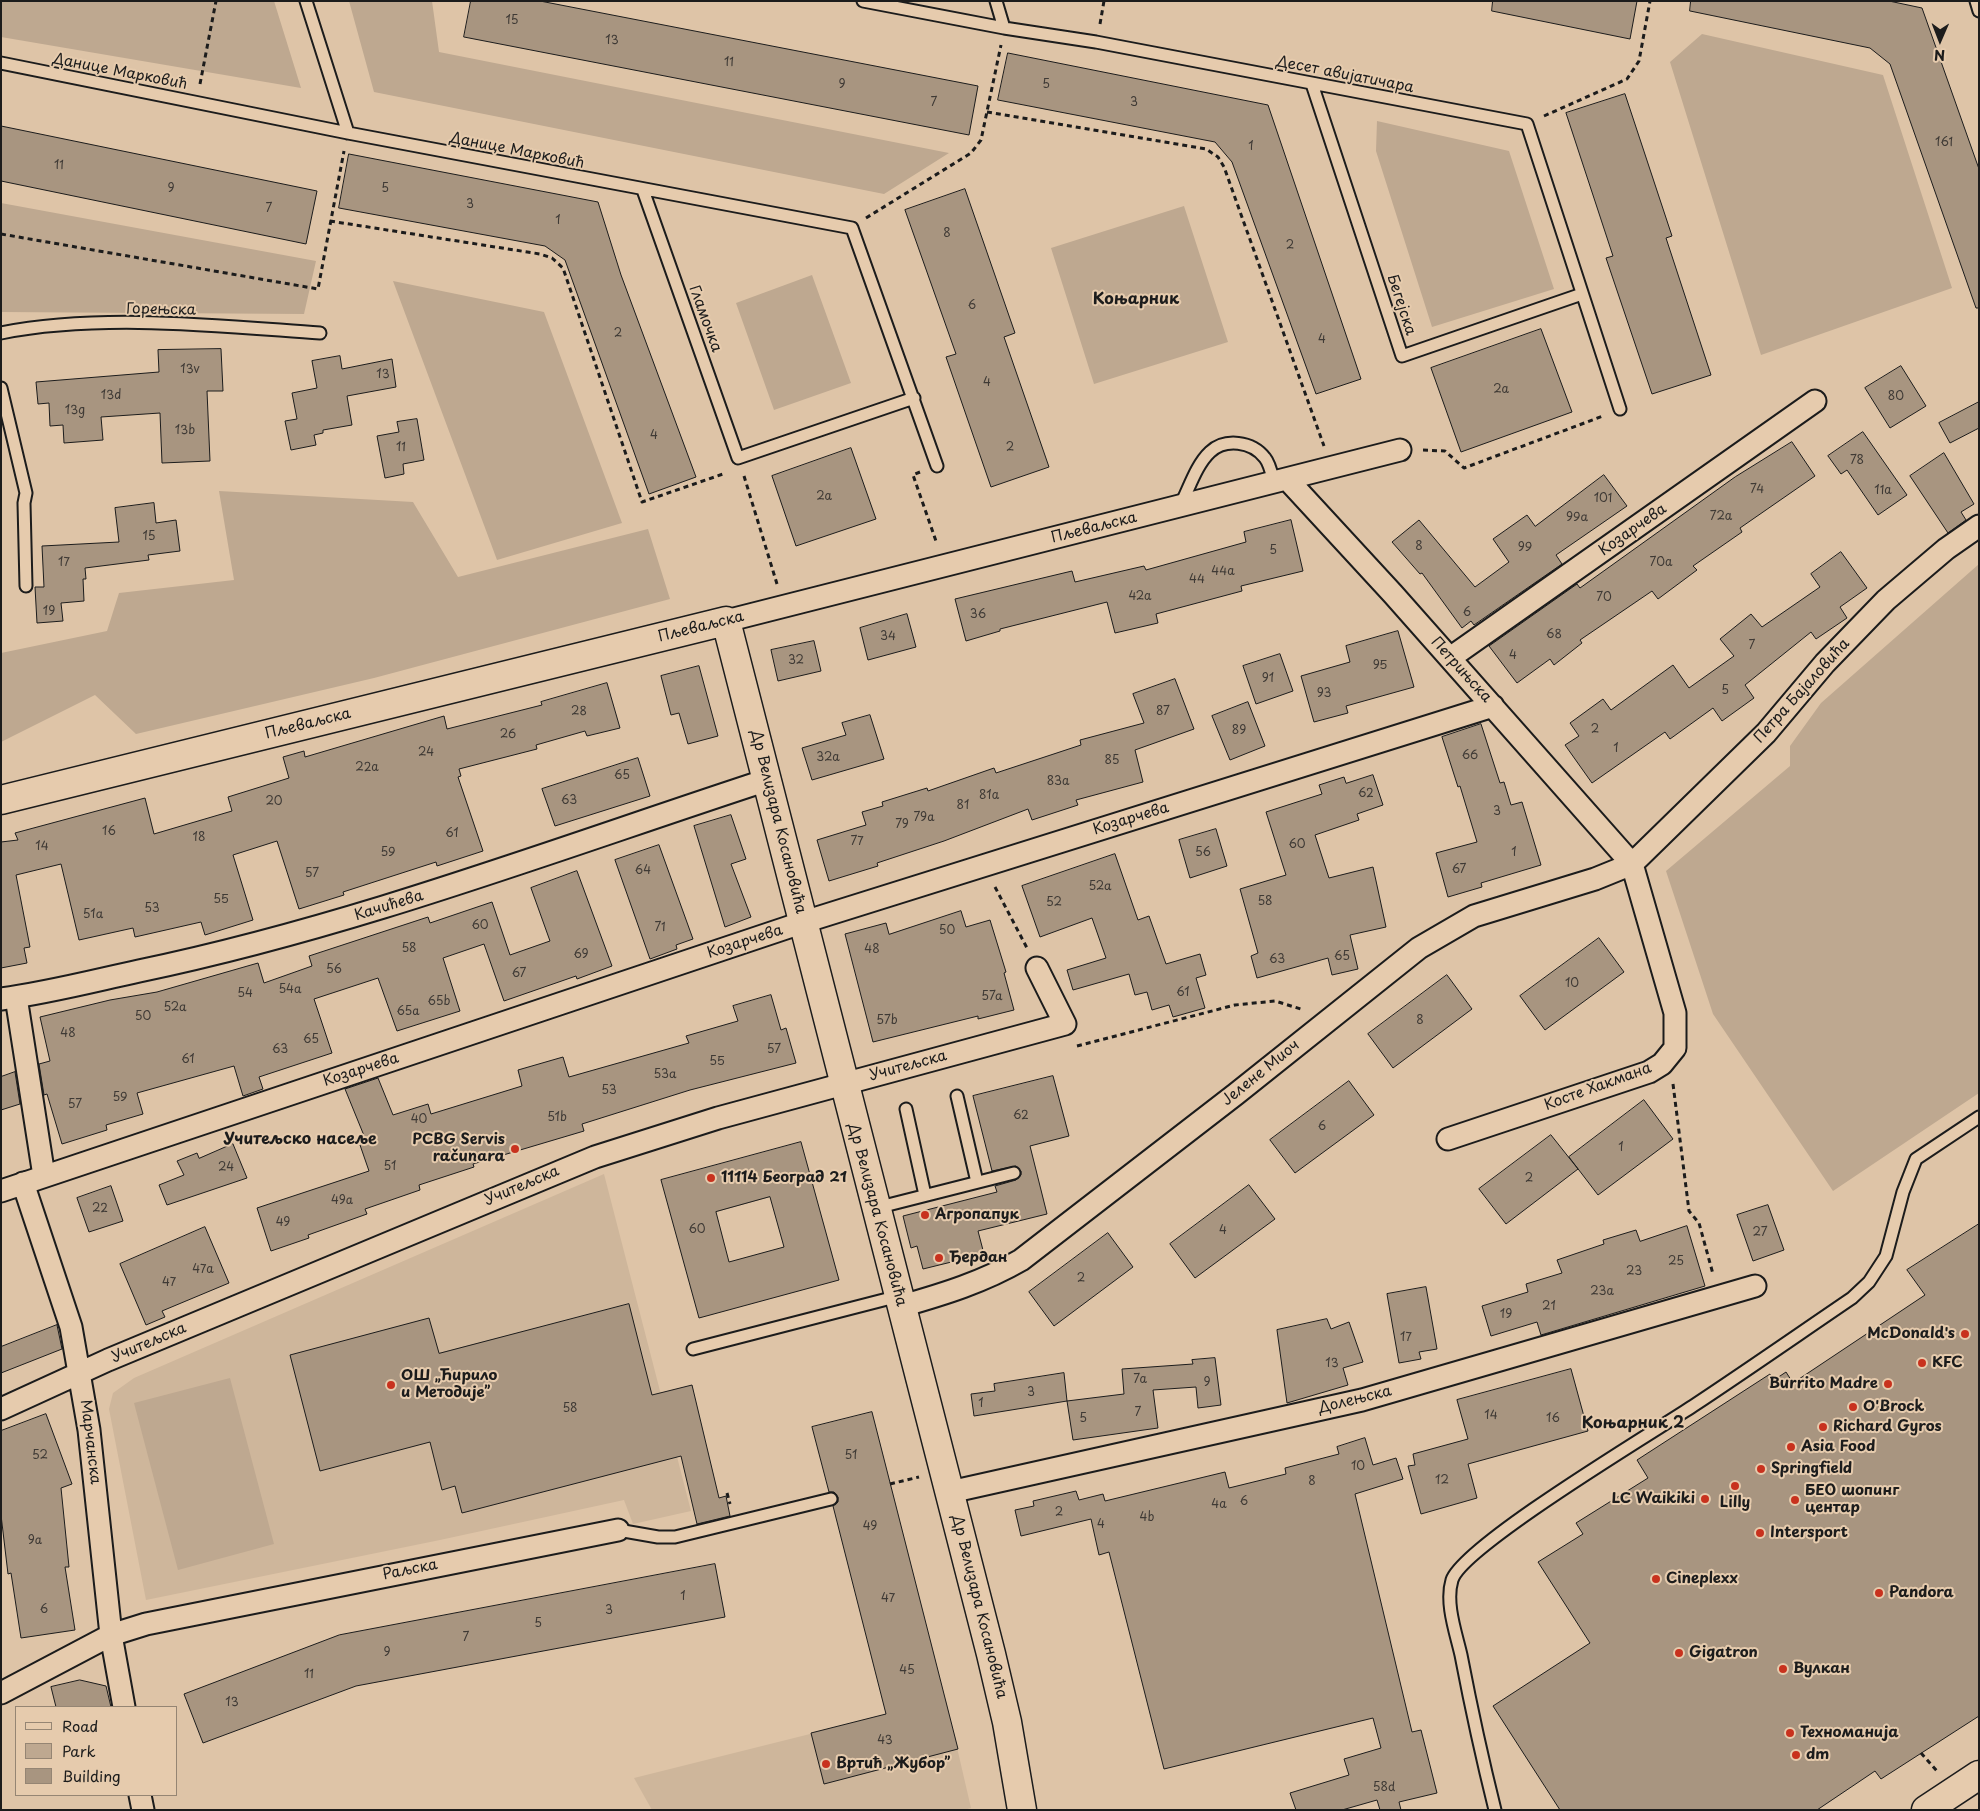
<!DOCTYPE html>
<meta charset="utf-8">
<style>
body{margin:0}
#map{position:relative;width:1980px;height:1811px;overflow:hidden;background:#dec4a7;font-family:"Playpen Sans",sans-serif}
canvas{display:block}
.frame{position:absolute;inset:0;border:2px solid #1c1c1c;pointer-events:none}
.legend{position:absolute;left:15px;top:1706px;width:162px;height:90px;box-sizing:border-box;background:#e6cbad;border:1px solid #958573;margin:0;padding:6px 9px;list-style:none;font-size:15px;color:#1c1c1c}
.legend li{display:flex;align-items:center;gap:10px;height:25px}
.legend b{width:25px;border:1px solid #958573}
.north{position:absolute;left:1915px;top:15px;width:50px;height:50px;-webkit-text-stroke:4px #e6cbad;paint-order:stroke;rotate:181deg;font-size:14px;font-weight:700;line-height:20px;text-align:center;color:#1c1c1c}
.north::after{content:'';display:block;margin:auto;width:18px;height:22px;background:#1c1c1c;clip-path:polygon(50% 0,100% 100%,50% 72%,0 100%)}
</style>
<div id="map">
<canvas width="1980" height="1811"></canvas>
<div class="frame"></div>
<ul class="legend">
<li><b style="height:6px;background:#e6cbad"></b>Road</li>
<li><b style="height:14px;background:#bea890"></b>Park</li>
<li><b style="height:14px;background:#a89580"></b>Building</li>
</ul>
<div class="north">N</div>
</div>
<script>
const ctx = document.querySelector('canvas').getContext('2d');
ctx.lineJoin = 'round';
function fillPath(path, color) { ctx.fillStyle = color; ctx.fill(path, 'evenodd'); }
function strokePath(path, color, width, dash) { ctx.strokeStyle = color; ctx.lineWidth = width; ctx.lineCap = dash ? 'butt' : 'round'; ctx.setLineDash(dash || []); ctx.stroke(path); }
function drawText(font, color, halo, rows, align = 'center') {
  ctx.font = font + ' "Playpen Sans",sans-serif'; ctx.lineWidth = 4; ctx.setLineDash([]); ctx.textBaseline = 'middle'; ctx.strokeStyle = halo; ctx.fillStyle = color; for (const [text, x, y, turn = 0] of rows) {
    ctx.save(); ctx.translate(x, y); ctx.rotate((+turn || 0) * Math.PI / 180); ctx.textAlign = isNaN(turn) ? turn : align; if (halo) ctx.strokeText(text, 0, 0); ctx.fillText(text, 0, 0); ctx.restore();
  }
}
fillPath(new Path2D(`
 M604,1174L691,1511L633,1524L624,1500L440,1540L146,1600L109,1409L113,1393L134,1378Z
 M946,1700L971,1808L964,1810H652L634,1778Z`), '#ceb69b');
fillPath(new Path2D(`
 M1,1H274L301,88L1,37Z
 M349,1H432L439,52L949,153L884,194L374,92Z
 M1702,34L1883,75L1952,288L1761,355L1670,62Z
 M1377,121L1509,151L1554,289L1432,327L1376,151Z
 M1,203L316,261L304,314L1,312Z
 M1184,206L1228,342L1094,384L1051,248Z
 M812,275L851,383L774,410L736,303Z
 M393,281L544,312L622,523L497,560Z
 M219,491L413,502L458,577L648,529L670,599L374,678L136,734L95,695L1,742V653L107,631L119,593L234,580Z
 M1979,564V1093L1833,1191L1713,1014L1666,871L1790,766V746L1821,703Z
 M230,1378L274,1544L178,1570L134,1403Z`), '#bea890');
const building = new Path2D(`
 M471,1H540L978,86L969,135L464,37Z
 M1493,1H1637L1630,39L1492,11Z
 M1691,1H1889L1922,8L1979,169V308H1976L1890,64L1870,48L1690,11Z
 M1008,53L1268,105L1361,379L1316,394L1232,162L1215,142L998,100Z
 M1625,94L1672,236L1666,238L1711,375L1652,394L1606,258L1613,256L1566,113Z
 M1,126L317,191L306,244L1,181Z
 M349,154L598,202L621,275L696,477L649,494L565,260L545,246L339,208Z
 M965,189L1015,333L1004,337L1049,467L991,487L946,357L956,354L905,210Z
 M1541,329L1572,412L1461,452L1431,368Z
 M221,349L223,391H207L210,461L162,463L160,413L101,417L103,440L64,443L63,425L50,426L49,403L38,404L36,382L159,372L158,350Z
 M340,356L342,369L392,359L396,387L347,396L352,425L323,430V433L314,435L316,445L291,450L285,421L297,419L292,393L317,388L312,361Z
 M1901,366L1926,406L1890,428L1865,388Z
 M1979,402V428L1950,443L1939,423Z
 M417,419L424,460L403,464L404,474L385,478L377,436L399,432L397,422Z
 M1863,432L1907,495L1878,515L1847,470L1841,474L1828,456Z
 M1792,442L1815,476L1740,528L1742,532L1693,566L1697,570L1658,599L1652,591L1580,640L1582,643L1554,665L1550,659L1517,683L1489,646L1577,584L1580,588L1735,477Z
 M851,448L876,519L796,546L772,476Z
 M1944,453L1974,504L1961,512L1966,520L1948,533L1910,476Z
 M1604,475L1627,506L1556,555L1562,564L1474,625L1471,621L1462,628L1422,573L1420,574L1392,542L1419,520L1475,587L1509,562L1493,539L1527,515L1535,526Z
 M154,503L156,523L176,520L180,551L148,555L149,560L85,568L86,579H83L84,601L61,603L63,621L37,623L35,587H44L42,546L119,542L115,508Z
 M1291,520L1303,571L1241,586L1242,591L1156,614L1158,623L1115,633L1107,602L1000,629V631L966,641L955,599L1072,571L1075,582L1144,566L1146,570L1246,542L1244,532Z
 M1841,552L1867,588L1840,607L1847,618L1816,639L1811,632L1745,685L1754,698L1722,721L1713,708L1670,739L1665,732L1592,783L1565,745L1579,736L1570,723L1603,699L1611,710L1673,665L1689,688L1734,656L1720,639L1751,614L1762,627L1820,587L1811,574Z
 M907,614L916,647L868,660L860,628Z
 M1398,631L1414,687L1346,706L1348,713L1314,722L1301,676L1350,662L1346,646Z
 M814,641L821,671L778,681L771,650Z
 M1280,654L1293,691L1256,704L1243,666Z
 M699,666L718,736L688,744L679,713L671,715L661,676Z
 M1175,679L1194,729L1135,750L1143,782L1076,800L1078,805L1032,820L1028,809L944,841L877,863L878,866L829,881L817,840L866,825L862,812L883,806L882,802L927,788L928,791L994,768L996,773L1081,745L1080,740L1144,723L1133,694Z
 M607,683L620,728L587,736L585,731L536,745L537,749L459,769L461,776L458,777L483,851L437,866L436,862L343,892L344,895L299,909L277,841L233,855L253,920L205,935L201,922L135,937L133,928L79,940L61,864L16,875L30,947L24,948L27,963L1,968V842L18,840L15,833L145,798L154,834L232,811L228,797L289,778L283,757L304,751L305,757L444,716L447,729L542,705L541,702Z
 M1248,702L1265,746L1230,760L1212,716Z
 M870,715L884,759L812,780L802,748L846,735L842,723Z
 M1481,724L1500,783L1504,782L1511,805L1522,802L1541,865L1481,883L1482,887L1448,897L1436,853L1477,842L1460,786L1458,787L1442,737Z
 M638,758L650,796L555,826L542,789Z
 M1373,775L1383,805L1357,814L1359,820L1315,835L1329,878L1373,867L1386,927L1350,935L1358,969L1332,975L1328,958L1257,978L1251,956L1258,953L1240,889L1286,875L1266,812L1322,794L1319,785L1344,777L1346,783Z
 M731,815L746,859L731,864L751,917L725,927L694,826Z
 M1216,829L1227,866L1190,878L1179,840Z
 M659,845L693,939L676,945L677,949L650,959L615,860Z
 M1115,854L1138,920L1149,916L1166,964L1200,954L1206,975L1196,978L1205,1008L1173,1017L1169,1005L1152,1010L1147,992L1135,995L1129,974L1073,990L1067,970L1106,958L1092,918L1040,937L1022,886Z
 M577,871L612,966L577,979L576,976L504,1001L484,944L443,958L460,1011L397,1031L378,978L314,999L332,1053L259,1077L263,1089L243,1096L234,1066L137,1093L143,1114L106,1125L107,1130L62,1144L47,1094L44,1095L39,1064L50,1061L40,1017L110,1000L157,992L258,963L264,983L312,966L309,956L428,917L430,923L492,902L510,955L550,941L531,888Z
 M961,911L966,927L990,920L1006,972L1004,973L1014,1010L978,1019V1016L873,1042L845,934L886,923L889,934Z
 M1599,938L1624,972L1545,1030L1520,996Z
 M1447,975L1472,1009L1393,1068L1368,1034Z
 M771,995L781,1030L786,1028L796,1063L690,1090L582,1124L584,1131L473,1164L474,1167L419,1185L420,1190L365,1209L367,1214L308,1235L309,1238L271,1251L257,1208L369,1171L360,1145L367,1143L345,1089L378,1078L393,1115L428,1104L431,1114L522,1086L518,1070L563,1057L569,1077L689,1043L686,1036L738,1021L733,1006Z
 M15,1072L20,1104L1,1110V1077Z
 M1053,1076L1069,1136L1030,1146L1047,1214L978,1231L984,1254L923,1269L917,1246L911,1248L903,1216L997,1192L995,1186L1016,1180L1021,1175V1171L1016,1166L992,1171L973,1096Z
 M1349,1081L1374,1115L1295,1173L1270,1140Z
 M1644,1100L1673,1139L1598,1195L1569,1157Z
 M1551,1135L1578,1169L1506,1224L1479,1189Z
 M801,1142L839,1280L699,1318L661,1180ZM770,1197L784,1247L729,1262L716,1212Z
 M233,1144L247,1178L167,1205L159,1185L184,1175L177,1161L197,1153L199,1158Z
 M1249,1185L1275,1219L1195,1278L1170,1244Z
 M111,1186L123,1221L89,1232L77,1198Z
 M1768,1205L1784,1250L1753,1261L1737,1215Z
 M1979,1224V1716L1881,1779L1875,1771L1817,1810H1560L1493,1706L1590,1643L1538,1562L1583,1534L1576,1523L1648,1478L1637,1460L1770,1374L1774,1380L1786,1372L1793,1383L1925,1295L1907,1270Z
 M1687,1226L1705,1286L1541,1335L1537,1322L1491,1336L1482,1306L1528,1292L1526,1284L1562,1273L1557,1260L1604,1244L1603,1240L1636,1230L1640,1241Z
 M205,1227L229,1283L162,1311L165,1317L146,1325L120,1264Z
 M1108,1233L1133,1267L1054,1326L1029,1292Z
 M1426,1287L1437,1349L1419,1352L1421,1359L1399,1363L1387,1294Z
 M629,1304L652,1395L692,1385L719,1498L726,1496L730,1516L697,1524L681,1456L462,1513L455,1486L442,1490L430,1442L320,1471L290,1355L429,1318L439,1353Z
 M1327,1319L1331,1329L1349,1322L1363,1362L1343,1368L1348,1385L1287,1403L1277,1330Z
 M57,1325L62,1349L1,1373V1347Z
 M1215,1358L1221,1405L1198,1408L1196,1387L1153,1390L1158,1428L1073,1440L1067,1401L1124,1394L1122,1369L1193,1364L1192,1360Z
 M1571,1369L1588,1431L1468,1464L1477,1498L1421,1514L1408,1466L1415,1465L1413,1454L1468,1439L1457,1400Z
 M1064,1373L1067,1401L974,1416L971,1394L995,1391L994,1384Z
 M872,1412L958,1749L824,1784L811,1733L886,1714L833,1506L838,1502V1497L834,1492H829L812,1427Z
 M46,1414L72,1484L61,1488L69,1567H65L75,1630L21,1638L11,1573L8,1574L1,1515V1431Z
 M1365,1438L1373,1465L1396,1458L1403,1479L1355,1494L1412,1732L1421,1730L1437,1793L1399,1802L1401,1810H1380L1377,1800L1342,1810H1296L1290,1793L1349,1775L1344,1759L1381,1748L1373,1718L1164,1769L1109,1552L1099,1555L1091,1519L1021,1536L1015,1510L1034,1506L1033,1501L1076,1491L1079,1500L1103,1494L1105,1501L1225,1472L1229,1488L1286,1474L1285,1468L1339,1454L1337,1447Z
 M715,1564L725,1617L356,1686L203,1743L184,1694L339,1635Z
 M80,1680L106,1686L111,1707H56L51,1687Z`);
fillPath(building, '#a89580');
strokePath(building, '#1c1c1c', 1);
const lane = new Path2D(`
 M306,1L348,133
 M863,1L1004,28L1096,42L1527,124L1620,409
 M996,1L1004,28
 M1976,1L1979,11
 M1,63L348,133L852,228L937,466
 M1312,84L1402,356L1582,294
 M643,190L738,458L914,398
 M1,333C101,313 219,326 320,333
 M1,388L26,493L24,503L26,586
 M1180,506C1189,489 1196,465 1210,452C1225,438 1252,441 1265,458C1270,464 1272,475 1274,483
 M957,1096L977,1182
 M906,1109L925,1195
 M876,1208L1014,1173
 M693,1349L899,1296
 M618,1530L658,1537H675L831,1499
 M1495,1810C1482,1758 1471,1707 1461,1655C1456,1633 1445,1603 1452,1580C1463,1546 1652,1433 1693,1406C1746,1371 1799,1334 1852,1298L1869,1282L1886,1256L1903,1192L1916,1159L1979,1117`);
const street = new Path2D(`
 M1287,479L1393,594L1632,864L1675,1013V1048L1662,1064L1649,1072L1448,1139
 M726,621L1400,450
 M1450,658L1815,401
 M16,997L44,1176
 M1,999C47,993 93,981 139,971C355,926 559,848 767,780
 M23,1183L71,1327L89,1430L111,1635L124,1707
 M1,1191L804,922L1493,706
 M902,1306C944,1294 983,1282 1021,1260L1236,1094L1419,948L1474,916L1595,879L1632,864L1766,733L1825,663L1886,600L1946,549L1979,526
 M1,1409L108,1360L595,1157L718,1118L1065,1024L1037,968
 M950,1492L1362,1400L1755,1286
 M1,1693L111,1635L146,1624L618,1530
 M140,1795L143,1810`);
const secondary = new Path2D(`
 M1,800L726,621L991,1654L1007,1722L1022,1810
 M1926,1810L1979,1775`);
strokePath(lane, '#1c1c1c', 15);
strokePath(street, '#1c1c1c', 25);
strokePath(secondary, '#1c1c1c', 31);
strokePath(new Path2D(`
 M1100,24L1104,1
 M200,84L216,1
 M987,112L1206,149L1218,157L1224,167L1324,446
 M1544,116L1627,79L1639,61L1650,1
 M866,218L971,153L981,140L1001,45
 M330,221L540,254L552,258L563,268L642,502L726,473
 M1,234L318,289L344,151
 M1423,450L1445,451L1464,468L1603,416
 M920,472L913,475L937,544
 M744,476L777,584
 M995,887L1027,948
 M1077,1046L1235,1005L1275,1001L1304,1010
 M1673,1084L1689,1211L1699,1223L1713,1274
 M890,1484L919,1477
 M727,1493L730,1504
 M1921,1753L1937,1771`), '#1c1c1c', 3, [5, 4]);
strokePath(lane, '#e6cbad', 11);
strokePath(street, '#e6cbad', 21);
strokePath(secondary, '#e6cbad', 28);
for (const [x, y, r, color] of [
 [515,1149,5,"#c8321e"],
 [711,1178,5,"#c8321e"],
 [925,1215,5,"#c8321e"],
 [939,1258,5,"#c8321e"],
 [1965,1334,5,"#c8321e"],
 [1922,1363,5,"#c8321e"],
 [1888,1384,5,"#c8321e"],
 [391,1385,5,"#c8321e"],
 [1853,1407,5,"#c8321e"],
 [1823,1427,5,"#c8321e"],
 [1791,1447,5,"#c8321e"],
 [1761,1469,5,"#c8321e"],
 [1735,1486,5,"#c8321e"],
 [1705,1499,5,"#c8321e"],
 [1795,1500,5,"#c8321e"],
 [1760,1533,5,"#c8321e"],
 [1656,1579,5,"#c8321e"],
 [1879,1593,5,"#c8321e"],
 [1679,1653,5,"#c8321e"],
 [1783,1669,5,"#c8321e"],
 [1790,1733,5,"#c8321e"],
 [1796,1755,5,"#c8321e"],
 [826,1764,5,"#c8321e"]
]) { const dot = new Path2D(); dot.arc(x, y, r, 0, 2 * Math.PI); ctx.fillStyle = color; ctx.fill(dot); strokePath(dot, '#e6cbad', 2); }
drawText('12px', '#3f3a35', null, [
 ["15",512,21],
 ["13",612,41],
 ["11",729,63],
 ["9",842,85],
 ["5",1046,85],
 ["7",934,103],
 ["3",1134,103],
 ["161",1944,143],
 ["1",1251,147],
 ["11",59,166],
 ["9",171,189],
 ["5",385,189],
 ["3",470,205],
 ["7",269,209],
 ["1",558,221],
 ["8",947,234],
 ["2",1290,246],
 ["6",972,306],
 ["2",618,334],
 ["4",1322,340],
 ["13v",190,370],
 ["13",383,375],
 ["4",987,383],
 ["2a",1501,390],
 ["13d",111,396],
 ["80",1896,397],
 ["13g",75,411],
 ["13b",185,431],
 ["4",654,436],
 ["11",401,448],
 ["2",1010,448],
 ["78",1857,461],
 ["74",1757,490],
 ["11a",1883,491],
 ["2a",824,497],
 ["101",1603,499],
 ["72a",1721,517],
 ["99a",1577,518],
 ["15",149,537],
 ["8",1419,547],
 ["99",1525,548],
 ["5",1273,551],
 ["17",64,563],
 ["70a",1661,563],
 ["44a",1223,572],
 ["44",1197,580],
 ["42a",1140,597],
 ["70",1604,598],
 ["19",49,612],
 ["6",1467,613],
 ["36",978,615],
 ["68",1554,635],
 ["34",888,637],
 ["7",1752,646],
 ["4",1513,656],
 ["32",796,661],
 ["95",1380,666],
 ["91",1268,679],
 ["5",1725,691],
 ["93",1324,694],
 ["28",579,712],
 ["87",1163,712],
 ["2",1595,730],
 ["89",1239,731],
 ["26",508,735],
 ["1",1616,749],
 ["24",426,753],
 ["66",1470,756],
 ["32a",828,758],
 ["85",1112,761],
 ["22a",367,768],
 ["65",622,776],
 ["83a",1058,782],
 ["62",1366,794],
 ["81a",989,796],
 ["63",569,801],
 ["20",274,802],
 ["81",963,806],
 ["3",1497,812],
 ["79a",924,818],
 ["79",902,825],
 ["16",109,832],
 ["61",452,834],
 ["18",199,838],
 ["77",857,842],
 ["60",1297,845],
 ["14",42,847],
 ["59",388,853],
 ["56",1203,853],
 ["1",1514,853],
 ["67",1459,870],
 ["64",643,871],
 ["57",312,874],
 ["52a",1100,887],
 ["55",221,900],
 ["58",1265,902],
 ["52",1054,903],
 ["53",152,909],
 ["51a",93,915],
 ["60",480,926],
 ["71",660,928],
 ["50",947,931],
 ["58",409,949],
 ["48",872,950],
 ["69",581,955],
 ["65",1342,957],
 ["63",1277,960],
 ["56",334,970],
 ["67",519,974],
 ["10",1572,984],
 ["54a",290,990],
 ["61",1183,993],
 ["54",245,994],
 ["57a",992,997],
 ["65b",439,1002],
 ["52a",175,1008],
 ["65a",408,1012],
 ["50",143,1017],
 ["57b",887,1021],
 ["8",1420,1021],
 ["48",68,1034],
 ["65",311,1040],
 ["63",280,1050],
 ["57",774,1050],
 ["61",188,1060],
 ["55",717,1062],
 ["53a",665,1075],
 ["53",609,1091],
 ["59",120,1098],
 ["57",75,1105],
 ["62",1021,1116],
 ["51b",557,1118],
 ["40",419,1120],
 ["6",1322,1127],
 ["1",1621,1148],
 ["51",390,1167],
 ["24",226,1168],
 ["2",1529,1179],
 ["49a",342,1201],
 ["22",100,1209],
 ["49",283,1223],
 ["60",697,1230],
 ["4",1223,1231],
 ["27",1760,1233],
 ["25",1676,1262],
 ["47a",203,1270],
 ["23",1634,1272],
 ["2",1081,1279],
 ["47",169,1283],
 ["23a",1602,1292],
 ["21",1549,1307],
 ["19",1506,1315],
 ["17",1406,1338],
 ["13",1332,1364],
 ["7a",1140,1380],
 ["9",1207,1383],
 ["3",1031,1393],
 ["1",981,1404],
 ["58",570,1409],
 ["7",1138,1413],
 ["14",1491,1416],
 ["5",1083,1419],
 ["16",1553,1419],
 ["52",40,1456],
 ["51",851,1456],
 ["10",1358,1467],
 ["12",1442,1481],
 ["8",1312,1482],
 ["6",1244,1502],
 ["4a",1219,1505],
 ["2",1059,1513],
 ["4b",1147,1518],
 ["4",1101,1525],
 ["49",870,1527],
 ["9a",35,1541],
 ["1",683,1597],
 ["47",888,1599],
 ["6",44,1610],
 ["3",609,1611],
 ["5",538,1624],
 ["7",466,1638],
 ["9",387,1653],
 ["45",907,1671],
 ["11",309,1675],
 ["13",232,1703],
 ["43",885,1741],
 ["58d",1384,1788]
]);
drawText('15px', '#1c1c1c', '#e6cbad', [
 ["Данице Марковић",120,72,11],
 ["Десет авијатичара",1345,75,11],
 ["Данице Марковић",517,151,11],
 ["Бегејска",1401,305,72],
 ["Горењска",161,310,1],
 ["Гламочка",705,319,70],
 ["Пљеваљска",1094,528,-14],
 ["Козарчева",1633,530,-35],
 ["Пљеваљска",701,627,-14],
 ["Петрињска",1461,670,48],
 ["Петра Бајаловића",1802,691,-48],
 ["Пљеваљска",308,724,-14],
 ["Козарчева",1131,819,-17],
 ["Др Велизара Косановића",778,822,76],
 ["Качићева",389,906,-17],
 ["Козарчева",745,942,-18],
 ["Учитељска",908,1066,-15],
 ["Козарчева",361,1070,-18],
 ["Јелене Миоч",1261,1073,-39],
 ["Косте Хакмана",1598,1087,-20],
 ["Учитељска",522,1186,-23],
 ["Др Велизара Косановића",877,1215,75],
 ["Учитељска",149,1343,-23],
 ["Долењска",1355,1400,-14],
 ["Марчанска",90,1442,83],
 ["Раљска",410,1570,-11],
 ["Др Велизара Косановића",979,1607,76]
]);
drawText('bold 15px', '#1c1c1c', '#e6cbad', [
 ["PCBG Servis",505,1140,"right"],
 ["računara",505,1157,"right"],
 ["11114 Београд 21",721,1178],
 ["Агропапук",935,1215],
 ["Ђердан",949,1258],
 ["McDonald's",1955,1334,"right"],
 ["KFC",1932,1363],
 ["ОШ „Ћирило",401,1376],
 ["и Методије”",401,1393],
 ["Burrito Madre",1878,1384,"right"],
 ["O'Brock",1863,1407],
 ["Richard Gyros",1833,1427],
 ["Asia Food",1801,1447],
 ["Springfield",1771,1469],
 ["БЕО шопинг",1805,1491],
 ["центар",1805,1508],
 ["LC Waikiki",1695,1499,"right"],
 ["Lilly",1735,1503,"center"],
 ["Intersport",1770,1533],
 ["Cineplexx",1666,1579],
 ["Pandora",1889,1593],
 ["Gigatron",1689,1653],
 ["Вулкан",1793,1669],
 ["Техноманија",1800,1733],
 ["dm",1806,1755],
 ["Вртић „Жубор”",836,1764]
], 'left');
drawText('bold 16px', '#1c1c1c', '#e6cbad', [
 ["Коњарник",1136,300],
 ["Учитељско насеље",300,1140],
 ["Коњарник 2",1633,1424]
]);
</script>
